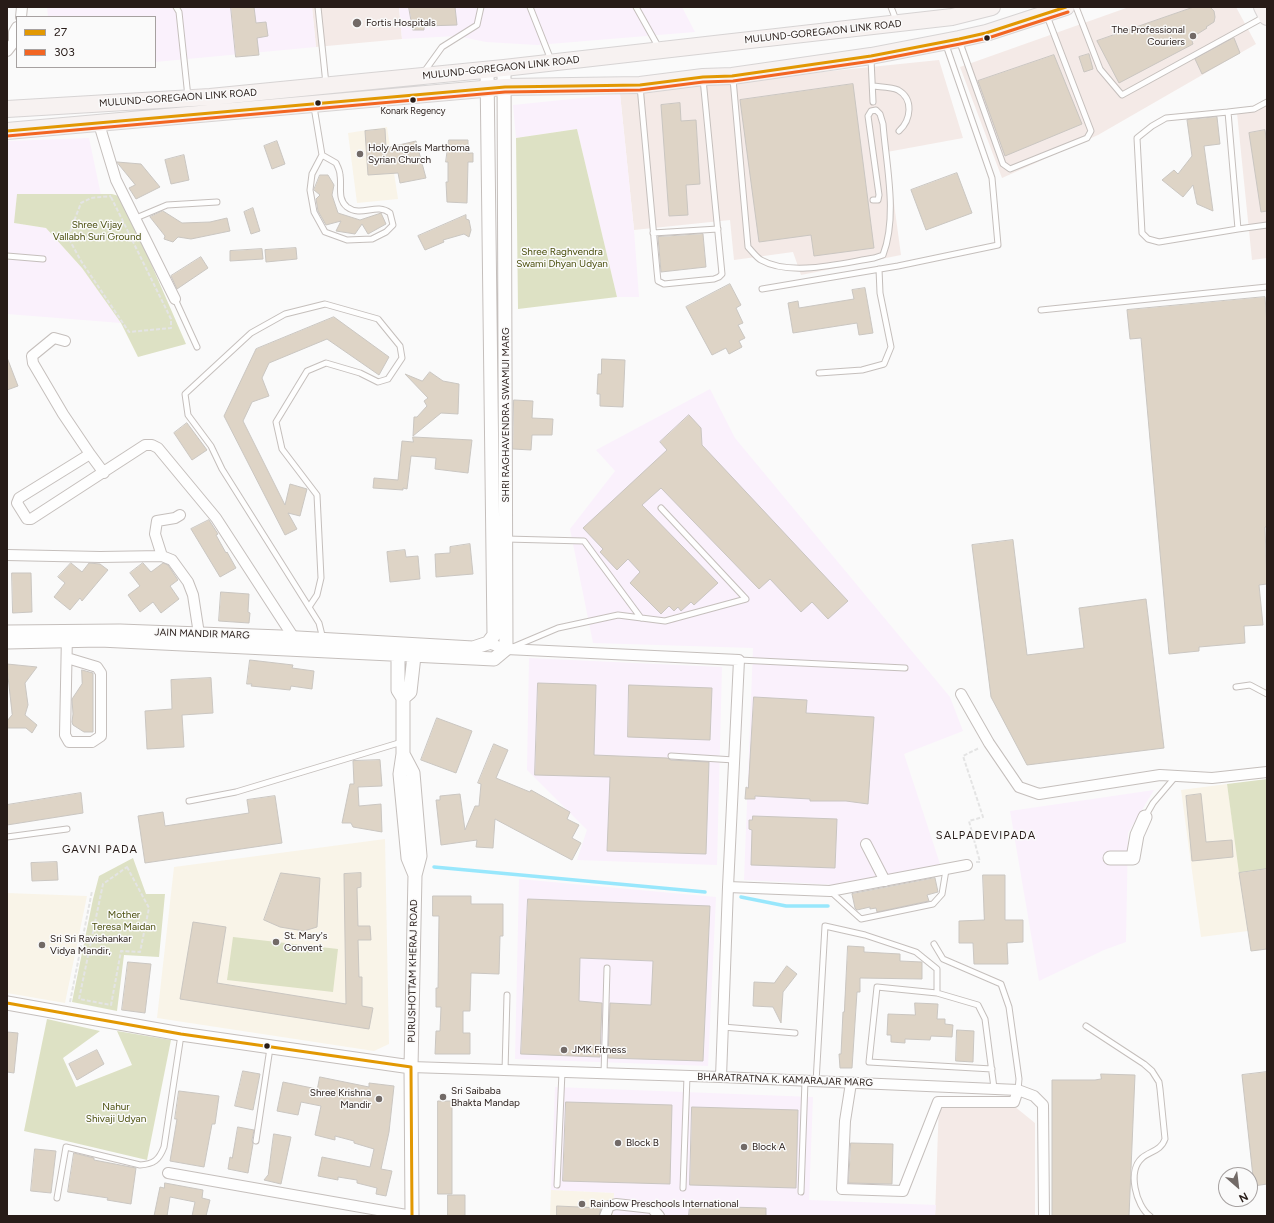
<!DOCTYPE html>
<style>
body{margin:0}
#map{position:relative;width:1274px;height:1223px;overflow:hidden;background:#fafafa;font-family:Figtree,sans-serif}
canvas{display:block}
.frame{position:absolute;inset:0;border:8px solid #281c18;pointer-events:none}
.legend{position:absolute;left:16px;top:16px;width:140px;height:52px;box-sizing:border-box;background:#fafafa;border:1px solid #a6a1a0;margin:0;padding:5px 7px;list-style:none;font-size:12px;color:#281c18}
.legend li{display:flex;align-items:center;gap:8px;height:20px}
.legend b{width:20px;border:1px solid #a6a1a0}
.north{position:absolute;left:1218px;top:1167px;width:40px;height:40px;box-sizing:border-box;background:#fafafa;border:1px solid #a6a1a0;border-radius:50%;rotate:152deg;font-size:11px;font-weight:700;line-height:16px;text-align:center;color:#281c18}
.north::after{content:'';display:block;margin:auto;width:14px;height:18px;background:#726a67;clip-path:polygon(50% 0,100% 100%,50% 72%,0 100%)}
</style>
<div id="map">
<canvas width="1274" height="1223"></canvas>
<div class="frame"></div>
<ul class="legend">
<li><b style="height:5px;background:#e29802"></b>27</li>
<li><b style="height:5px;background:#f26522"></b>303</li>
</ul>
<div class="north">N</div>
</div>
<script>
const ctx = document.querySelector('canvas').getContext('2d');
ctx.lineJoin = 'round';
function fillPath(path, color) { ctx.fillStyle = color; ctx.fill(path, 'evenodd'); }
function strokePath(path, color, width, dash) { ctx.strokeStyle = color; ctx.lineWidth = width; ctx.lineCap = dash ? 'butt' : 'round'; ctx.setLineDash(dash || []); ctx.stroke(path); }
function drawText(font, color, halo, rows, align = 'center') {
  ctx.font = font + ' Figtree,sans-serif'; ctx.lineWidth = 3; ctx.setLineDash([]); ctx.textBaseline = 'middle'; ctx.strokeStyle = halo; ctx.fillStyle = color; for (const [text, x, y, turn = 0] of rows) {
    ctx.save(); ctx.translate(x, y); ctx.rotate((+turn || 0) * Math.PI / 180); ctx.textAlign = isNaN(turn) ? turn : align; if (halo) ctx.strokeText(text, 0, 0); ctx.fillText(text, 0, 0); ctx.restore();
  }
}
fillPath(new Path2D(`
 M312,7H399L402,39L316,47Z
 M1129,7H1236L1256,44L1098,135L1002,178L960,67Z
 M939,60L963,138L887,152L901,255L801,275L793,252L734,260L730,220L634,230L620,94L714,83Z
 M1267,99V258L1252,260L1237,113Z
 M939,1102L1014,1106L1035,1123V1216H935Z`), '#f4eae7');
fillPath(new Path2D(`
 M47,7H312L316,47L155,62V17H48Z
 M399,7H682L695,32L537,45L486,42L457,36L402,39Z
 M620,94L634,230L639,297H617L577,129L516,138L513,105Z
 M89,138L101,195L17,194L15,223L46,228L82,268L121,323L7,314V141Z
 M710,389L735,438L950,697L963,731L904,754L941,867L838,885L744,880L753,648L593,643L570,529L615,471L596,450Z
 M529,658L722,667L717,865L577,860L587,830L527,770Z
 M1154,790L1128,833L1126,942L1104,950L1039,981L1010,811Z
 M519,879L716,897L708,1066L515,1059Z
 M555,1087L813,1097L809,1200L936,1205L935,1216H613L614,1193L551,1190Z`), '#faf1fc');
fillPath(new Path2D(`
 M387,127L398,199L357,203L348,133Z
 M1227,784L1248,931L1201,937L1181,790Z
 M385,839L389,1044L374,1051L157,1018L174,867Z
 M7,893L87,896L65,1003L7,993Z
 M551,1190L614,1193L613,1216H550Z`), '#f9f4e8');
fillPath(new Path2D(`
 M577,129L617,297L518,309L516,138Z
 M17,194H112L122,197L186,344L138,357L121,323L82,268L46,228L14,223Z
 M1267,779V869L1239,873L1227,784Z
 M133,858L146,894H165L159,957L124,955L117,1011L72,1002L93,899L99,876Z
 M233,937L338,949L333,992L227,980Z
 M47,1019L100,1031L63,1058L76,1087L132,1065L117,1031L171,1040L147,1160L24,1131Z`), '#dde1c4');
strokePath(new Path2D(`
 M434,867L705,892
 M741,897L786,906H828`), '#98e7fc', 3.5);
const building = new Path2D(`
 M231,7H254L256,23L266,22L268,36L257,38L259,55L236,57Z
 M409,7H455L457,25L424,26V30H413Z
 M1194,7H1210L1214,11L1215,17L1214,22L1206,27L1207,28L1191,38L1193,44L1119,83L1097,41Z
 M1234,38L1240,53L1202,74L1195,59Z
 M1089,54L1093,69L1084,72L1079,57Z
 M1054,55L1082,124L1005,156L978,81Z
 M853,84L874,248L814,256L811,235L759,242L740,100Z
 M680,103L681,121L696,120L700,184L686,185L688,215L669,216L661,105Z
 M1217,117L1220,144L1204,146L1213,211L1197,204L1193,185L1183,197L1162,180L1174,170L1178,174L1192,156L1187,120Z
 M385,129L386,148L416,141L426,178L400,183L398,173L368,175L365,131Z
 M1265,130L1267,145V211L1261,212L1249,133Z
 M449,140H468V153H473V162H468L467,203L447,202L446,182H448V162H446Z
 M277,141L285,164L272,169L264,146Z
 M184,155L189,180L171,184L165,160Z
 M117,162L141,164L160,187L136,199L129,188L135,185Z
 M957,173L972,213L926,230L911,190Z
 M320,175H328L334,185L332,195L338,213L360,220L381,213L386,224L368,234L362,224L355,234L336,231L341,221L326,225L318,211L316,199L320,195L314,190Z
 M253,208L260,231L251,234L244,212Z
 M163,211L182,223L210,222L227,218L230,231L191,239L178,237L173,242L164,239L165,236L150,217Z
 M466,215V219L469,220L471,230L469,237L464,234L443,240L444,242L425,250L418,236Z
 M703,234L706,267L661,272L658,237Z
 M296,248L297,259L266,262L265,250Z
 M262,249L263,259L230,261V251Z
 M201,257L208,268L177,289L171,276Z
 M730,284L741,305L736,308L743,323L738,325L745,338L739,341L742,347L729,354L726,348L712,355L686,307Z
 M865,288L873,333L859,335L857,323L793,333L788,303L798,301L799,308L854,299L852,290Z
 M1265,297L1267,324V527H1265L1267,584L1259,585L1263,625L1244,626L1245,643L1199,647V651L1169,654L1141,338L1130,339L1127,310Z
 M334,317L389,357L379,375L327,339L269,363L262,378L269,396L252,402L243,421L285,505L290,484L307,489L300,516L288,513L297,529L285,535L224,416L256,349Z
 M602,359L625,360L623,407L600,406V394H597L598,374H601Z
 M8,360L18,386L7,390V361Z
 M430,372L443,381L459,384L458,414L441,413L413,436L414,417H417L427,406L424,401L428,398L405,374L422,381Z
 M514,400L533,401L532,418L553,419L552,435H532L531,450L513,449Z
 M689,415L701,428L702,445L848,601L828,619L812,602L801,612L770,579L759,589L661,488L642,505L718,583L694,605L691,602L681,611L678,607L674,611L669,606L661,614L630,583L640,572L628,559L617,570L600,552L603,549L583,528L667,450L660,442Z
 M187,423L207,450L192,460L174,433Z
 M413,437L472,440L468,473L435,469L436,458L411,456L407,489L403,488V490L373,488L374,478L398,480L402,441L413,442Z
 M209,520L218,534L216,535L226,553L227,552L236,568L220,577L191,529Z
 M1013,540L1027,655L1084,648L1079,608L1146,599L1164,748L1027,765L991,697L972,545Z
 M470,544L473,574L436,577L435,554L450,553V547Z
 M405,550L406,557L418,556L420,579L390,582L387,552Z
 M71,563L82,572L89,563L100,564L108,570L82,601L80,598L70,610L54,597L65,583L58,577Z
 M143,563L151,572L163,563L168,565L178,580L170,586L179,599L161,613L153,602L140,612L128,595L140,586L130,573Z
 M12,573H31L32,612L13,613Z
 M221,592L249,594L248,612L250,613L249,623L219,621Z
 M250,660L293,665L292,668L314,671L312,689L291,686L290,690L251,686L252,684H247Z
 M7,664L37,667L25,683L28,705L25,715L37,725L32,733L26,728H7V721L12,715Z
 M82,670L93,673V732H84L73,725L72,722L73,714L72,699L82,684Z
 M211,678L213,713L182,715L184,747L147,749L145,711L172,709L171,680Z
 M538,683L596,685L594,755L667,758L671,760L709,762L706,854L607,851L610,777L535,775Z
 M629,685L712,688L710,740L628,737Z
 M754,697L807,700L806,713L874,717L868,804L846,801H810V799L755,796V799H745L746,787L748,788Z
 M437,718L472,731L456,773L421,760Z
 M494,744L508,750L496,778L530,792L531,790L570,812L567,819L579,825L572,838L581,843L572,860L495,819L493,848L476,847L477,840L441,845L436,800H440V796L460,794L465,830L475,806H479L481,784L478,783Z
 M380,760L382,786L358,787L359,806L381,804L382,832L353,827L351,823H342L350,784H354L353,761Z
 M81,793L83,813L7,825V805Z
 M1201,794L1206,842L1232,840L1233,857L1192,861L1186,796Z
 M275,796L282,843L145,863L138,816L163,812L165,826L249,813L247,800Z
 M753,816L837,819L835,868L751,865L752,830L749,829V820H752Z
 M57,862L58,880L32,881L31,863Z
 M1267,869V949L1251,951L1239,873Z
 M281,873L320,878L317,927L304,931L280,927L264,920Z
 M361,873V887L357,888L358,926H370L371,940H358L359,977H362V1006L373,1008L369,1029L180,999L193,922L226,927L217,983L346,1004L344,874Z
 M983,875H1005V920H1023V942L1007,943L1008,964H974L973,943H959V921L984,920Z
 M935,878L938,892L927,895L929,901L877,912L876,908L870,909V907L857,910L855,908L852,894Z
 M433,896H471V904H503V936H500L499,974L471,973L470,1011H463V1033H470V1054H435L436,1031H440L441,1007H436V988H438L439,916H433Z
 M528,899L710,906L703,1061L608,1058L610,1003L651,1005L653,961L580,958L579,1001L602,1003L600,1057L521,1054Z
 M848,946L864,947V952L900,954V961L922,962V979L860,978V992H857L852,1068H840L839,1054H841L843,1012H844Z
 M128,962L151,964L145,1013L122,1010Z
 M787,966L797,974L783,992L781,1023L773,1007L753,1006L754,982L774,983Z
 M915,1003L938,1004L937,1019H945V1024L953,1025L952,1037L931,1036L930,1040L905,1039V1043L891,1042V1035H887L888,1014L915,1015Z
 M957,1030L974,1031L973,1062L956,1061Z
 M7,1032L18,1033L14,1073L7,1072Z
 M97,1050L104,1064L77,1080L69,1064Z
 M243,1071L260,1074L253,1110L235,1106Z
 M1267,1072V1184L1254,1186L1242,1075Z
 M1101,1074L1135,1075L1129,1216H1052V1080H1095L1101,1079Z
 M320,1077L369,1087V1083L394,1086L389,1132L381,1169L392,1171L386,1196L376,1194L377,1188L357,1183V1180L338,1177V1180L318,1176L322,1157L370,1167L374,1149L354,1143V1141L335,1136V1140L315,1135L321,1106L301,1102L298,1115L277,1111L283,1082L317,1089Z
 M179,1091L219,1096L215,1124H212L204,1167L170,1161L177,1119H175Z
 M438,1101H452V1194H438Z
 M566,1102L672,1105L670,1184L563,1181Z
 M692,1107L798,1110L796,1188L690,1185Z
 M238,1127L254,1130L252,1140L253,1144L248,1173L228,1169L230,1157L232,1158Z
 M274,1134L291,1137L281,1184L264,1180L268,1175Z
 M851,1143L893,1144L892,1184L849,1183Z
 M35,1149L56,1151L51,1193L31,1191Z
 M74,1153L94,1158V1160L136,1168L131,1204L107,1200L108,1198L68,1192Z
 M165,1183L203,1190L202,1198L210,1200L206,1216H192L195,1202L170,1197L167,1216H154L160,1187L164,1188Z
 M448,1195H465V1216H448Z
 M557,1206L601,1208L599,1216H557Z
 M690,1206L766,1208V1216H689Z`);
fillPath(building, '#ded4c6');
strokePath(building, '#cac6c1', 1);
const service = new Path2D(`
 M176,7L179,12L188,97
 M318,7L326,84
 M530,7L551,60
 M636,7L659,48
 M891,7L896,20
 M1076,7L1100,69L1122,95L1264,17
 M959,40L1003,164L1010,169L1087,138L1091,131L1047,16
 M871,59L873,102
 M424,72L442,47L477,25L481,7
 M733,79L748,247C752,251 756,257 761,260C791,277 842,263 874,258L883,255C898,216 886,164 883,124L880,114L876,110L871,111L868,116L879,195L878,200H873
 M640,86L657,271L658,281L664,284L714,279L719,277L722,274L703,79
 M873,86C880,87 892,87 898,90C914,99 911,120 899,131
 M1267,102L1254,109L1228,112L1238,229L1267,225
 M314,107L322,155L312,174L310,190L314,212L325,232L347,240L372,239L386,232L393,225L390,213C376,202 362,218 347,207C337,199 342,186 340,175C340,171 338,167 336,163L322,155
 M1228,112L1166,118L1152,126L1137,138L1142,233L1148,239L1159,242L1238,229
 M136,218L167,205L217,202
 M653,233L718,229
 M7,256L43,259
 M762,289L898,266L998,245L992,178L946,45
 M175,299L197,347
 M1041,310L1267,287
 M819,373L862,370L884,364L891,347L880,293L879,269
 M506,539L584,541L641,618
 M309,607L317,595L321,578L317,495L282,449L276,422L307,371L326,363L360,373L378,382L388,379L402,358L400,346L378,319L325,304L285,314L251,333L185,394L188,415L211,446L222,469L319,623L323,639
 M513,647L558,628L618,615L665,621L746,599L661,508
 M739,660L905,668
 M1236,687L1250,685L1267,694
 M671,756L734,760
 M189,801L236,792L402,742
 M1145,817L1153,803L1176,776
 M7,837L67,829
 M830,891L861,919L933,904L942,894L946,870
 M934,944L943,959L1001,984L1009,1007L1019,1079L1018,1090
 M937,993L978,1005L985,1019L994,1088
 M1086,1026L1144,1064L1152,1071L1159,1082L1160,1089L1165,1139C1161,1151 1150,1151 1142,1158C1127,1171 1136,1206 1150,1216
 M723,1027L795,1033
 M505,1071L507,995
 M604,1074L607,968
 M816,1082L825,926L865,935L916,952L937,969V993L877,987L869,1062L992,1069
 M256,1141L270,1048
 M557,1185L562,1072
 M683,1188L687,1076
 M801,1192L805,1081
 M57,1198L66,1147L140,1165C154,1164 159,1160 164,1147L181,1035`);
const minor = new Path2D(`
 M21,17L22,7
 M7,51L14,42V32L17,27
 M99,124L116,180L175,299
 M65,341L54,338L32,356L33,363L63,414L90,454
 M104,473L90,454L19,498L17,503L27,519H31L145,445H152L158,448L216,518L294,638
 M7,555L100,557L162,556L172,560L188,582L193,595L199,634
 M162,556L155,534L157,521L175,518L180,515
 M488,643L506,649L739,660L728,887L721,1077
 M67,658L97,667L101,673V736L92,742H69L65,735L67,634
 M961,694L989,743L1019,787L1039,794L1160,775L1212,778L1267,772
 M866,844L885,881
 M728,887L830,891L967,865
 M411,1067L721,1077L1018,1090L1034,1096L1043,1105L1044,1216
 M851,1083L845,1121L842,1189L903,1191L938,1102H1014L1018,1090
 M168,1173L412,1216
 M605,1216L609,1206L616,1204L652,1208L659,1216`);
const tertiary = new Path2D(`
 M7,632L120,631L281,637L473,648L488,643L494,635L487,70
 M7,642L100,640L494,659L506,649L504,68
 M398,646V690L403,698V754L400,774L408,858L415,875
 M403,698L410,692L415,647
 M403,754L413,773L420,856L415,875L411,1067L412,1216
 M1110,858H1133L1137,835L1145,817
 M7,1003L181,1034L411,1067`);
const primary = new Path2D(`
 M1262,7L1267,17
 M7,109L210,97L504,68L952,17L992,7
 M7,131L505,87L640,85L703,77L732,76L871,56L959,39L986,33L1066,7`);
strokePath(service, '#c5bfbc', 7);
strokePath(minor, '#c5bfbc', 12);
strokePath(tertiary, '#c5bfbc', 15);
strokePath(primary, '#d7d4d4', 18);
strokePath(new Path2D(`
 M111,197L171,319V328L129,332L81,261L68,237L81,203L91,198L111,196
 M976,862H980L969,821L983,817L963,756L979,748
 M127,867L149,908L140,952L121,951L111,1005L79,999L103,884Z
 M70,1002L92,891`), '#e4e4e4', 2, [4, 2]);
strokePath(service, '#fefefe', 5);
strokePath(minor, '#fefefe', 10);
strokePath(tertiary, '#fefefe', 13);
strokePath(primary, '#f7f2f1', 16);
strokePath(new Path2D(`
 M7,131L505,87L640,85L703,77L732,76L871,56L959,39L986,33L1066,7
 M7,1003L181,1034L411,1067
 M411,1067L412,1216`), '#e29802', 3);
strokePath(new Path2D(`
 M7,136L505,92L640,90L703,82L733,81L872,61L960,44L988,38L1068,12`), '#f26522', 3);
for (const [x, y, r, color] of [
 [357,23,5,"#726a67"],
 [1193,36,4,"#726a67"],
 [987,38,3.5,"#281c18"],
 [413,100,3.5,"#281c18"],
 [318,103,3.5,"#281c18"],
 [360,154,4,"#726a67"],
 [276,942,4,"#726a67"],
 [42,945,4,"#726a67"],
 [267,1046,3.5,"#281c18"],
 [564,1050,4,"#726a67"],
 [443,1097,4,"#726a67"],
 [379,1099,4,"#726a67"],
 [618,1143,4,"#726a67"],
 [744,1147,4,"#726a67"],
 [582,1204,4,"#726a67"]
]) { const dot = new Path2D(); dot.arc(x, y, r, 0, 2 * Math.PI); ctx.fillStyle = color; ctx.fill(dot); strokePath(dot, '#fafafa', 1.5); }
drawText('9px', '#281c18', '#fafafa', [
 ["Konark Regency",413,111]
]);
drawText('10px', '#281c18', '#fafafa', [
 ["Fortis Hospitals",366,23],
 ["The Professional",1185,30,"right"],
 ["Couriers",1185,42,"right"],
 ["Holy Angels Marthoma",368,148],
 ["Syrian Church",368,160],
 ["St. Mary's",284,936],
 ["Convent",284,948],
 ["Sri Sri Ravishankar",50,939],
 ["Vidya Mandir,",50,951],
 ["JMK Fitness",572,1050],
 ["Sri Saibaba",451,1091],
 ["Bhakta Mandap",451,1103],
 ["Shree Krishna",371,1093,"right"],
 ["Mandir",371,1105,"right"],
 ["Block B",626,1143],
 ["Block A",752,1147],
 ["Rainbow Preschools International",590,1204]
], 'left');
drawText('10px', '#281c18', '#fafafa', [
 ["MULUND-GOREGAON LINK ROAD",823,32,-6],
 ["MULUND-GOREGAON LINK ROAD",501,68,-6],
 ["MULUND-GOREGAON LINK ROAD",178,98,-4],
 ["SHRI RAGHAVENDRA SWAMIJI MARG",506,415,-90],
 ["JAIN MANDIR MARG",202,634,2],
 ["PURUSHOTTAM KHERAJ ROAD",413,971,-89],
 ["BHARATRATNA K. KAMARAJAR MARG",785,1080,2]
]);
drawText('10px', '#4b4f0d', '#fafafa', [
 ["Shree Vijay",97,225],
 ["Vallabh Suri Ground",97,237],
 ["Shree Raghvendra",562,252],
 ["Swami Dhyan Udyan",562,264],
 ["Mother",124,915],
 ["Teresa Maidan",124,927],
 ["Nahur",116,1107],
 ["Shivaji Udyan",116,1119]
]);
ctx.letterSpacing = '1px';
drawText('11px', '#281c18', '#fafafa', [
 ["SALPADEVIPADA",986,836],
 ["GAVNI PADA",100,850]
]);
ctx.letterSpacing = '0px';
</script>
